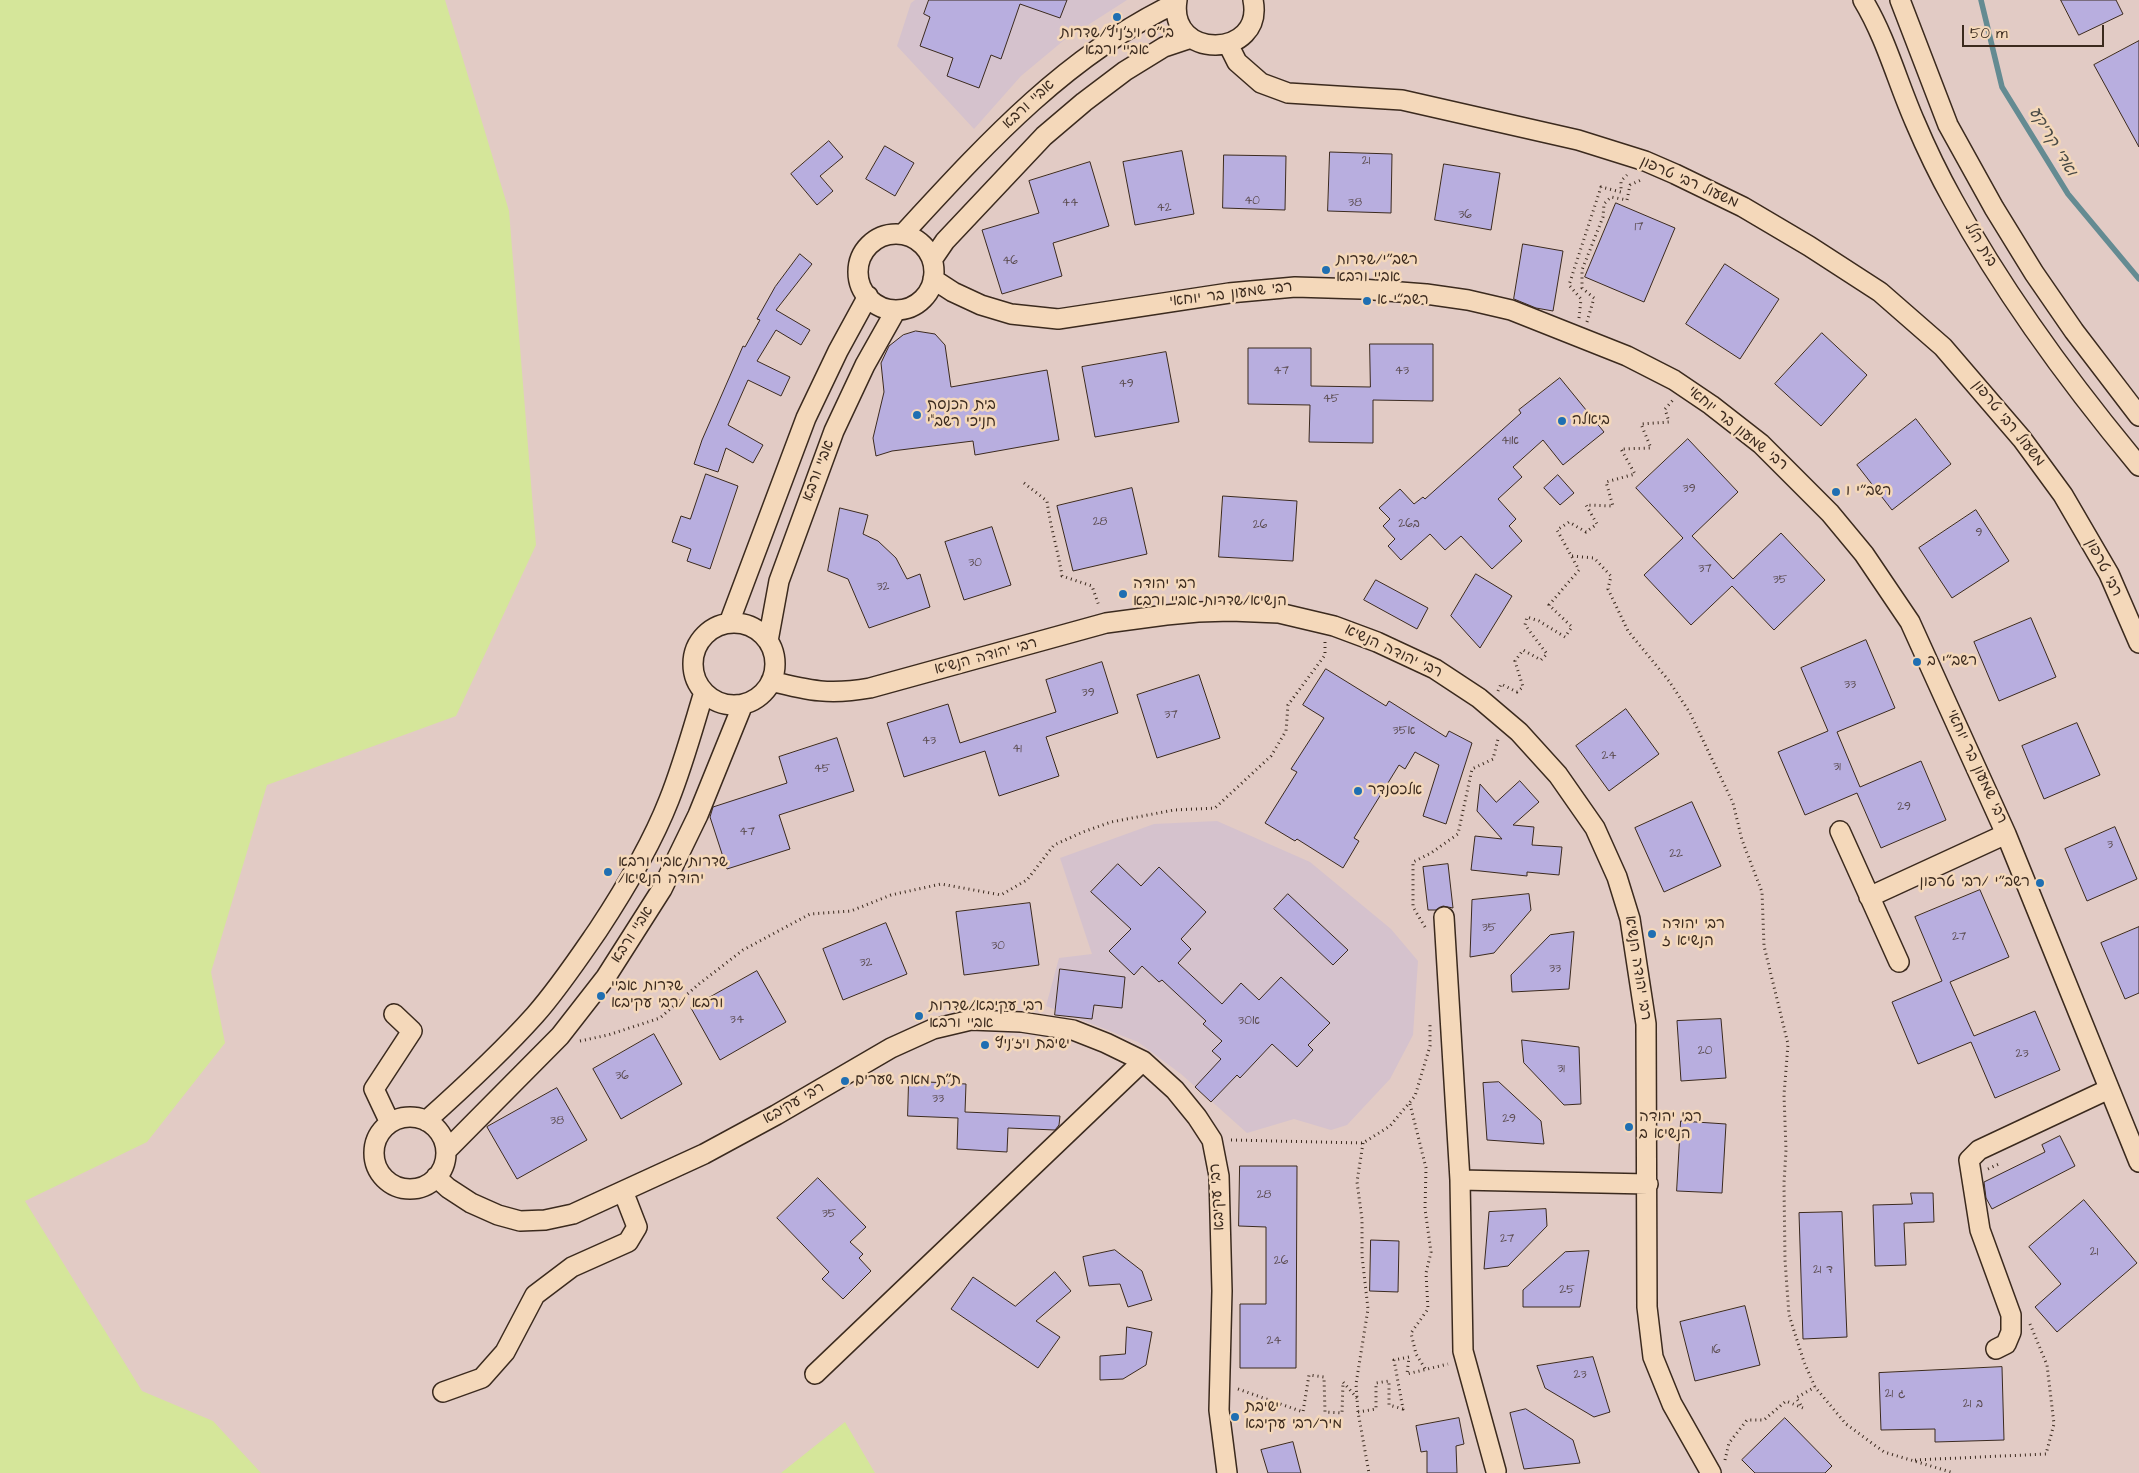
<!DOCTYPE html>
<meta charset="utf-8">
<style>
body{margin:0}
#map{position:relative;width:2139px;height:1473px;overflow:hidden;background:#e2cbc5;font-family:"Architects Daughter",sans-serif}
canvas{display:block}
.scale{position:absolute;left:1962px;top:25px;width:142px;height:22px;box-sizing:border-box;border:2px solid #3b2a1e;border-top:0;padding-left:6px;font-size:15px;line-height:18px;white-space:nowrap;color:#3b2a1e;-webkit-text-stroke:4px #f4d8ba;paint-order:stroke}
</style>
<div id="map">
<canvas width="2139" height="1473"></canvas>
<div class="scale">50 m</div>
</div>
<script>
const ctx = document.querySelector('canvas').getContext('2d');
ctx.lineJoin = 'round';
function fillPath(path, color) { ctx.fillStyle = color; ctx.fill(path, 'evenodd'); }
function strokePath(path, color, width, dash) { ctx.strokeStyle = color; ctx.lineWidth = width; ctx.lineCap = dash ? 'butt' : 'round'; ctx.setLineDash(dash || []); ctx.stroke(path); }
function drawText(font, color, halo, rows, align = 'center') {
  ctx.font = font + ' "Architects Daughter","Playpen Sans Hebrew",sans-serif'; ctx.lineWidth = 5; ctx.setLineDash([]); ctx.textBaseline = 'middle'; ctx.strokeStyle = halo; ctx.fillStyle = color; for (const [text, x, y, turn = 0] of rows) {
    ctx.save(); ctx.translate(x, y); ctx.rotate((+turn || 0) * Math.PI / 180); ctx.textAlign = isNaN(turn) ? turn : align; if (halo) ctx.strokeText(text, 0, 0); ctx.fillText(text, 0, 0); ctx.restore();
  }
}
fillPath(new Path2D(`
 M915,0H1127L1063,41L1021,76L974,129L897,46L911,3Z
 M1217,821L1310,862L1391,929L1418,961L1413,1035L1390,1079L1347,1125L1331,1130L1294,1119L1247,1133L1181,1074L1138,1042L1046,1006L1059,958L1092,954L1060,858L1154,824Z`), '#d5c2cd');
fillPath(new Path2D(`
 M0,0H445L509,211L536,545L456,716L267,785L211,972L225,1043L147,1142L25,1201L142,1391L213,1421L261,1473H0Z
 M845,1422L875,1473H781Z`), '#d5e69a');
strokePath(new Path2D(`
 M1981,0L2002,87L2068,194L2139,279`), '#648b92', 5.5);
const building = new Path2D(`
 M929,0H1067L1060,18L1020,4L1001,59L991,55L979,88L947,76L953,58L920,46L930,17L924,14Z
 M2061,0H2116L2123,14L2079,35Z
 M2139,41V147L2094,65Z
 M829,141L843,157L820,176L833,191L817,205L791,174Z
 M885,146L914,163L895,196L866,179Z
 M1182,151L1194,214L1135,225L1123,162Z
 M1330,152L1392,154L1391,213L1328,211Z
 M1224,155L1286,156L1285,210L1223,208Z
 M1090,162L1109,226L1053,243L1062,276L1002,294L982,230L1039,213L1029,181Z
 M1444,164L1500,173L1491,230L1435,220Z
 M1616,203L1675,228L1644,302L1585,277Z
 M1523,244L1563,251L1553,311L1536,308L1514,299Z
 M800,254L812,264L776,310L810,330L801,345L776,330L757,361L790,377L781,396L748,380L728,425L763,445L753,463L726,448L718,472L694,464L702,440L743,346L745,347L760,320L757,319L775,287Z
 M1725,264L1779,299L1740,359L1686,324Z
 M916,331L935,334L945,345L951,387L1047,370L1059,440L975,455L973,441L892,451L876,456L873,438L884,392L881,363L889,346L903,335Z
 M1822,333L1867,375L1821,426L1775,384Z
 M1370,344H1433V401L1373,400V443L1309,442L1310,405L1248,404V348H1311V386L1370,387Z
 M1166,352L1179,422L1095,437L1082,367Z
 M1560,378L1604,432L1563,465L1543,440L1513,467L1522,477L1498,499L1516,519L1509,526L1522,541L1492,569L1461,536L1445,550L1430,534L1401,560L1388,546L1395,539L1383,526L1390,519L1379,508L1400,489L1414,504L1423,497L1425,499L1521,413L1519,410Z
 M1916,419L1951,464L1892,510L1857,465Z
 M1688,439L1738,492L1692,536L1733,579L1781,533L1825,580L1774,630L1732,586L1691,625L1644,575L1683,538L1636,488Z
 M706,474L738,486L710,569L687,561L691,549L672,542L681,516L690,519Z
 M1558,475L1574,493L1560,505L1544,488Z
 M1132,488L1147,554L1073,571L1057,506Z
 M1223,496L1297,501L1293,561L1219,557Z
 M840,508L868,515L863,534L878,541L896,558L907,579L920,574L930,607L869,628L848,579L828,571Z
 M1976,510L2009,561L1952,598L1919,548Z
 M992,527L1011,585L964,600L945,542Z
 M1476,574L1512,596L1480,648L1451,616Z
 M1376,580L1428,608L1417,629L1364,600Z
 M2031,618L2056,677L1999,701L1974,642Z
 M1866,640L1895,708L1837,732L1860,787L1921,761L1946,820L1881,848L1857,793L1805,815L1778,752L1828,731L1801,668Z
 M1102,662L1118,713L1046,737L1059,776L999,796L985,751L904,777L887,723L948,704L960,743L1056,712L1046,680Z
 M1326,669L1386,706L1389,701L1446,737L1449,731L1472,743L1446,824L1423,816L1439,765L1415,752L1405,769L1399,765L1354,838L1359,841L1343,868L1297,839L1295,841L1265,823L1297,772L1291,769L1324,718L1303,705Z
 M1199,675L1220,738L1157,758L1137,695Z
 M1626,709L1659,754L1609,791L1576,746Z
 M2077,723L2100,775L2044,799L2022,746Z
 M837,738L854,791L779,815L790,849L727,869L710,817L713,807L787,783L779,757Z
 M1520,781L1539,802L1513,825L1534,827L1532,845L1562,847L1559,875L1527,872V876L1471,870L1475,836L1502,839L1477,811L1480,784L1496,802Z
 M1692,802L1721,866L1664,892L1635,828Z
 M2115,827L2137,879L2087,901L2065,849Z
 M1118,864L1141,886L1159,867L1206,912L1181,939L1191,949L1178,963L1222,1004L1241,983L1259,1000L1281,977L1330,1023L1308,1045L1313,1050L1297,1067L1272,1044L1240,1078L1237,1075L1211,1102L1195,1087L1221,1059L1212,1051L1222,1041L1203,1024L1206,1021L1162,980L1159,982L1142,966L1134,975L1109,951L1131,929L1091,892Z
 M1448,864L1453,908L1443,906L1436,910H1428L1423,867Z
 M1980,890L2009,957L1950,982L1974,1036L2035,1011L2060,1070L1995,1098L1971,1042L1918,1064L1892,1002L1942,981L1915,917Z
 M1288,894L1348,950L1333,965L1274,909Z
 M1529,894L1531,910L1494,953L1470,957L1472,900Z
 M1030,903L1039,965L964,975L956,912Z
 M886,923L907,974L843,1000L823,949Z
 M2139,927V993L2125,999L2101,943Z
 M1574,932L1569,989L1512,992L1511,975L1550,935Z
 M1060,969L1125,977L1122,1008L1094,1005L1092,1019L1055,1015Z
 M757,971L786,1022L720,1060L691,1008Z
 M1721,1019L1726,1078L1681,1081L1677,1021Z
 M654,1034L682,1084L621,1119L593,1069Z
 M1522,1040L1579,1047L1581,1104L1564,1105L1524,1063Z
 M909,1081L966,1084L965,1112L1060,1116L1059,1125L1055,1130L1008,1128L1007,1152L957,1149L958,1118L908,1116Z
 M1499,1082L1541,1121L1544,1144L1487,1140L1483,1083Z
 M557,1088L587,1140L517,1179L487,1127Z
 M1681,1121L1726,1124L1722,1193L1677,1191Z
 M2060,1136L2075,1166L1992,1209L1986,1198L1984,1182L2045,1152L2042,1145Z
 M1240,1166H1297L1296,1368H1240V1304H1266V1227L1239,1226Z
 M818,1178L866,1227L850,1242L863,1254L859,1258L871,1271L843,1299L822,1279L829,1272L777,1218Z
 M1911,1193H1933L1934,1222L1904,1223L1906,1265L1875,1266L1873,1205L1912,1204Z
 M2084,1200L2137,1263L2057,1332L2035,1307L2061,1284L2029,1247Z
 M1546,1209L1547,1226L1508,1266L1484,1269L1489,1212Z
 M1842,1212L1847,1337L1803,1339L1799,1213Z
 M1371,1240L1399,1241L1398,1292L1370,1291Z
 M1115,1250L1142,1271L1152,1300L1128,1307L1120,1284L1089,1286L1083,1257Z
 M1589,1251L1580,1307H1523V1290L1565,1252Z
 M1055,1272L1071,1291L1036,1321L1060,1337L1038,1368L951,1309L973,1277L1015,1306Z
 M1745,1306L1760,1365L1695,1381L1680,1322Z
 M1127,1327L1152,1332L1146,1365L1123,1379L1100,1380V1356L1125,1354Z
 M1593,1357L1610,1412L1594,1417L1545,1388L1537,1366Z
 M2002,1367L2004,1440L1935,1442V1429L1881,1430L1879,1373Z
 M1526,1409L1573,1440L1580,1463L1524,1469L1510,1413Z
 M1459,1418L1464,1444L1456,1446L1457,1473H1427V1451L1421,1452L1416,1426Z
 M1785,1418L1832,1466L1825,1473H1755L1742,1460Z
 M1293,1442L1301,1473H1268L1261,1450Z`);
fillPath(building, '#b8aedf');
strokePath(building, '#3b2a1e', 1);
const minor = new Path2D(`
 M1177,0C1167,61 1265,59 1253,0
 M1863,0C1886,38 1897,81 1915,122C1926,148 1939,175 1953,200C2005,295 2070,383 2139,466
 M1900,0L1948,125L1994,208L2034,273L2074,331L2139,416
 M1228,44L1237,62L1261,83L1288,93L1402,100L1578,140L1645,161L1675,174L1743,207L1809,246L1880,292L1943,347L2022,439L2063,495L2109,574L2139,643
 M858 272a38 38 0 1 1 76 0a38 38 0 1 1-76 0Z
 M903,234C985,145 1065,56 1176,3
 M932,260L945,241L1044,136L1084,102L1125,71L1164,47L1191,38
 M933,279L953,292L981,305L1011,314L1058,319L1229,293L1295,287L1361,289L1426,294L1468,300L1511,310L1627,356L1674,380L1711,405L1761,444L1830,513L1864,554L1910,622L2006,834L2139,1162
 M729,623L806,418L838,351L868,296
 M693 664a41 41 0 1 1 82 0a41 41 0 1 1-82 0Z
 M768,641L779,581L834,431L865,365L896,310
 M771,681C810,691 830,695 870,688L1106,623L1166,615L1198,612L1231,611L1279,613L1334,626L1377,642L1435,669L1479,698L1519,732L1558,775L1595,828L1617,877L1630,919L1646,1024L1647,1307L1653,1357L1672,1404L1711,1473
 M1840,831L1899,962
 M1869,897L2006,834
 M1444,917L1460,1180L1463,1351L1496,1471
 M374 1153a36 36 0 1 1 72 0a36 36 0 1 1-72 0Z
 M426,1121C464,1087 501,1053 535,1015C558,989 578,959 598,930C625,889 651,846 669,800C683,765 693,728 704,692
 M390,1123L374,1089L412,1031L394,1014
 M446,1151L560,1036L606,977L662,889L698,815L743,704
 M436,1177L448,1188L471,1203L498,1215L520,1221L545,1220L573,1214L704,1154L776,1115L891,1048L933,1029L971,1020L1021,1022L1073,1030L1106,1043L1143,1061L1175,1090L1197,1117L1212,1140L1219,1176L1222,1291L1219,1410L1227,1473
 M1460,1180L1648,1184
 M1996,1349L2006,1344L2011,1332V1315L1980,1230L1969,1160L1979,1150L2109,1089
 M815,1374L1143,1061
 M443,1392L482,1378L505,1352L535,1295L572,1267L628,1242L637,1227L623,1191`);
strokePath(minor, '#3b2a1e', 22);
strokePath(new Path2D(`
 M1579,318L1581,299L1569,285L1601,187L1621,192V181L1627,175
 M1587,322L1594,298L1582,288V270L1603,217L1604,204L1611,197L1627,200L1630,185L1641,180
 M1024,483L1047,501C1050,526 1058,550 1062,576L1092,586L1099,606
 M1572,556L1594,558L1611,576L1608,589L1628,631L1669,681L1690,713L1733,803L1742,840L1762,892L1764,946L1788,1044L1784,1095L1786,1150L1784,1183L1785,1260L1789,1315L1804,1362L1815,1387L1846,1424L1884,1452L1954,1473
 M1498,691L1501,684L1517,692L1523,687L1515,661L1523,650L1541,660L1547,654L1525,625L1527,617L1539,621L1565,637L1572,627L1549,605L1579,570L1557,530L1569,522L1586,532L1597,524L1586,505L1613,506L1606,482L1635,474L1621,449L1651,448L1641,424L1669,422L1665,409L1673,400
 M1425,927L1413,907V862L1431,853L1458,834L1472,769L1493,759L1498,739
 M580,1041L608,1035L660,1018L699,984L743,950L810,914L851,911L891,895L941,884L1001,895L1027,880L1054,845L1083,832L1111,822L1174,810L1215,808L1271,756L1286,731L1288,705L1325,655V642
 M1410,1104L1426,1168L1425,1209L1431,1252L1426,1273L1428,1309L1411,1333L1416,1354L1426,1370
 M1231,1140L1363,1143L1390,1126L1415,1096L1430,1046V1023
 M1363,1143L1357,1182L1362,1219V1256L1368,1309L1356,1384L1358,1412L1369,1473
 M1988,1169L2001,1163
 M1238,1389L1303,1412L1309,1375L1324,1377L1325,1412L1342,1413L1343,1382L1357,1398
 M1358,1412L1376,1409V1383L1389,1381V1405L1403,1409L1394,1360L1409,1357L1407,1374L1448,1364
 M1725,1460L1729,1443L1747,1420H1764L1786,1401L1803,1408L1796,1398L1815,1387
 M1915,1460L2046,1454L2054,1424L2047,1365L2030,1324`), '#3b2a1e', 3, [1, 4]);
strokePath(minor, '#f4d8ba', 19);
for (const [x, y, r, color] of [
 [1117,17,5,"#1f6fb2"],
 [1326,270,5,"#1f6fb2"],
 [1367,301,5,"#1f6fb2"],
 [917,415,5,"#1f6fb2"],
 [1562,421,5,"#1f6fb2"],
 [1836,492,5,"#1f6fb2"],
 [1123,594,5,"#1f6fb2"],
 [1917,662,5,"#1f6fb2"],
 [1358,791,5,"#1f6fb2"],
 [608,872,5,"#1f6fb2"],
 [2040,883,5,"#1f6fb2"],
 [1652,934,5,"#1f6fb2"],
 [601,996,5,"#1f6fb2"],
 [919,1016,5,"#1f6fb2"],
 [985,1045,5,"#1f6fb2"],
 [845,1081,5,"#1f6fb2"],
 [1629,1127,5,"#1f6fb2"],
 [1235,1417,5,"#1f6fb2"]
]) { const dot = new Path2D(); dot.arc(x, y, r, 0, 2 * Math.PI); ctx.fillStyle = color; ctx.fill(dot); strokePath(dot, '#f4d8ba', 2); }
drawText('12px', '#5a4b4e', null, [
 ["21",1366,161],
 ["40",1252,201],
 ["44",1070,203],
 ["38",1355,203],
 ["42",1164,208],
 ["36",1465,215],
 ["17",1639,227],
 ["46",1010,261],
 ["47",1281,371],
 ["43",1402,371],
 ["49",1126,384],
 ["45",1331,399],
 ["41א",1510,441],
 ["39",1689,489],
 ["28",1100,522],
 ["26ב",1409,524],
 ["26",1260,525],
 ["9",1979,533],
 ["30",975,563],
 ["37",1705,569],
 ["35",1780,580],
 ["32",883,587],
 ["33",1850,685],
 ["39",1088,693],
 ["37",1171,715],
 ["35א",1404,731],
 ["43",929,741],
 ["41",1017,749],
 ["24",1609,756],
 ["31",1837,767],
 ["45",822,769],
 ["29",1904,807],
 ["47",747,832],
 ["3",2110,845],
 ["22",1676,854],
 ["35",1489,928],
 ["27",1959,937],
 ["30",998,946],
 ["32",866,963],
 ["33",1555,969],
 ["34",737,1020],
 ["30א",1249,1021],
 ["20",1705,1051],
 ["23",2022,1054],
 ["31",1561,1069],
 ["36",622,1076],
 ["33",938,1099],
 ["29",1509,1119],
 ["38",557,1121],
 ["28",1264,1195],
 ["35",829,1214],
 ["27",1507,1239],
 ["21",2094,1252],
 ["26",1281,1261],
 ["21 ד",1823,1270],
 ["25",1567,1290],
 ["24",1274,1341],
 ["16",1716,1350],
 ["23",1580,1375],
 ["21 ג",1895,1394],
 ["21 ב",1973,1404]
]);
drawText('15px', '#3b2a1e', '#f4d8ba', [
 ["בי״ס ויז׳ניץ/שדרות",1117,34,"center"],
 ["אביי ורבא",1117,51,"center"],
 ["רשב״י/שדרות",1336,261],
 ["אביי ורבא",1336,278],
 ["רשב״י א",1377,301],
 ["בית הכנסת",927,406],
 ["חניכי רשב\"י",927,423],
 ["ביאלה",1572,421],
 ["רשב״י ו",1846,492],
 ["רבי יהודה",1133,585],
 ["הנשיא/שדרות אביי ורבא",1133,602],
 ["רשב״י ב",1927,662],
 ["אלכסנדר",1368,791],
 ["שדרות אביי ורבא",618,863],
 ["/יהודה הנשיא",618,880],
 ["רשב״י /רבי טרפון",2030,883,"right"],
 ["רבי יהודה",1662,925],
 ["הנשיא ז",1662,942],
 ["שדרות אביי",611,987],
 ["ורבא /רבי עקיבא",611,1004],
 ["רבי עקיבא/שדרות",929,1007],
 ["אביי ורבא",929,1024],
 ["ישיבת ויז'ניץ",995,1045],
 ["ת״ת מאה שערים",855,1081],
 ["רבי יהודה",1639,1118],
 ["הנשיא ב",1639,1135],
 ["ישיבת",1245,1408],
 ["מיר/רבי עקיבא",1245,1425]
], 'left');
drawText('15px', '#3b2a1e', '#f4d8ba', [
 ["אביי ורבא",1029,105,-43],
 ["משעול רבי טרפון",1689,183,24],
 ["בית הלל",1980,245,59],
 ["רבי שמעון בר יוחאי",1231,295,-7],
 ["משעול רבי טרפון",2008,424,51],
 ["רבי שמעון בר יוחאי",1737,429,39],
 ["אביי ורבא",819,471,-69],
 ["רבי טרפון",2103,568,63],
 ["רבי יהודה הנשיא",1393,652,25],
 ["רבי יהודה הנשיא",986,657,-15],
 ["רבי שמעון בר יוחאי",1976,767,65],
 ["אביי ורבא",633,935,-57],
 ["רבי יהודה הנשיא",1637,968,81],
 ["רבי עקיבא",794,1104,-30],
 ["רבי עקיבא",1218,1197,-94]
]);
drawText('italic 16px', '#494a45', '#f4d8ba', [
 ["ואדי קריקע",2052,142,59]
]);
</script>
